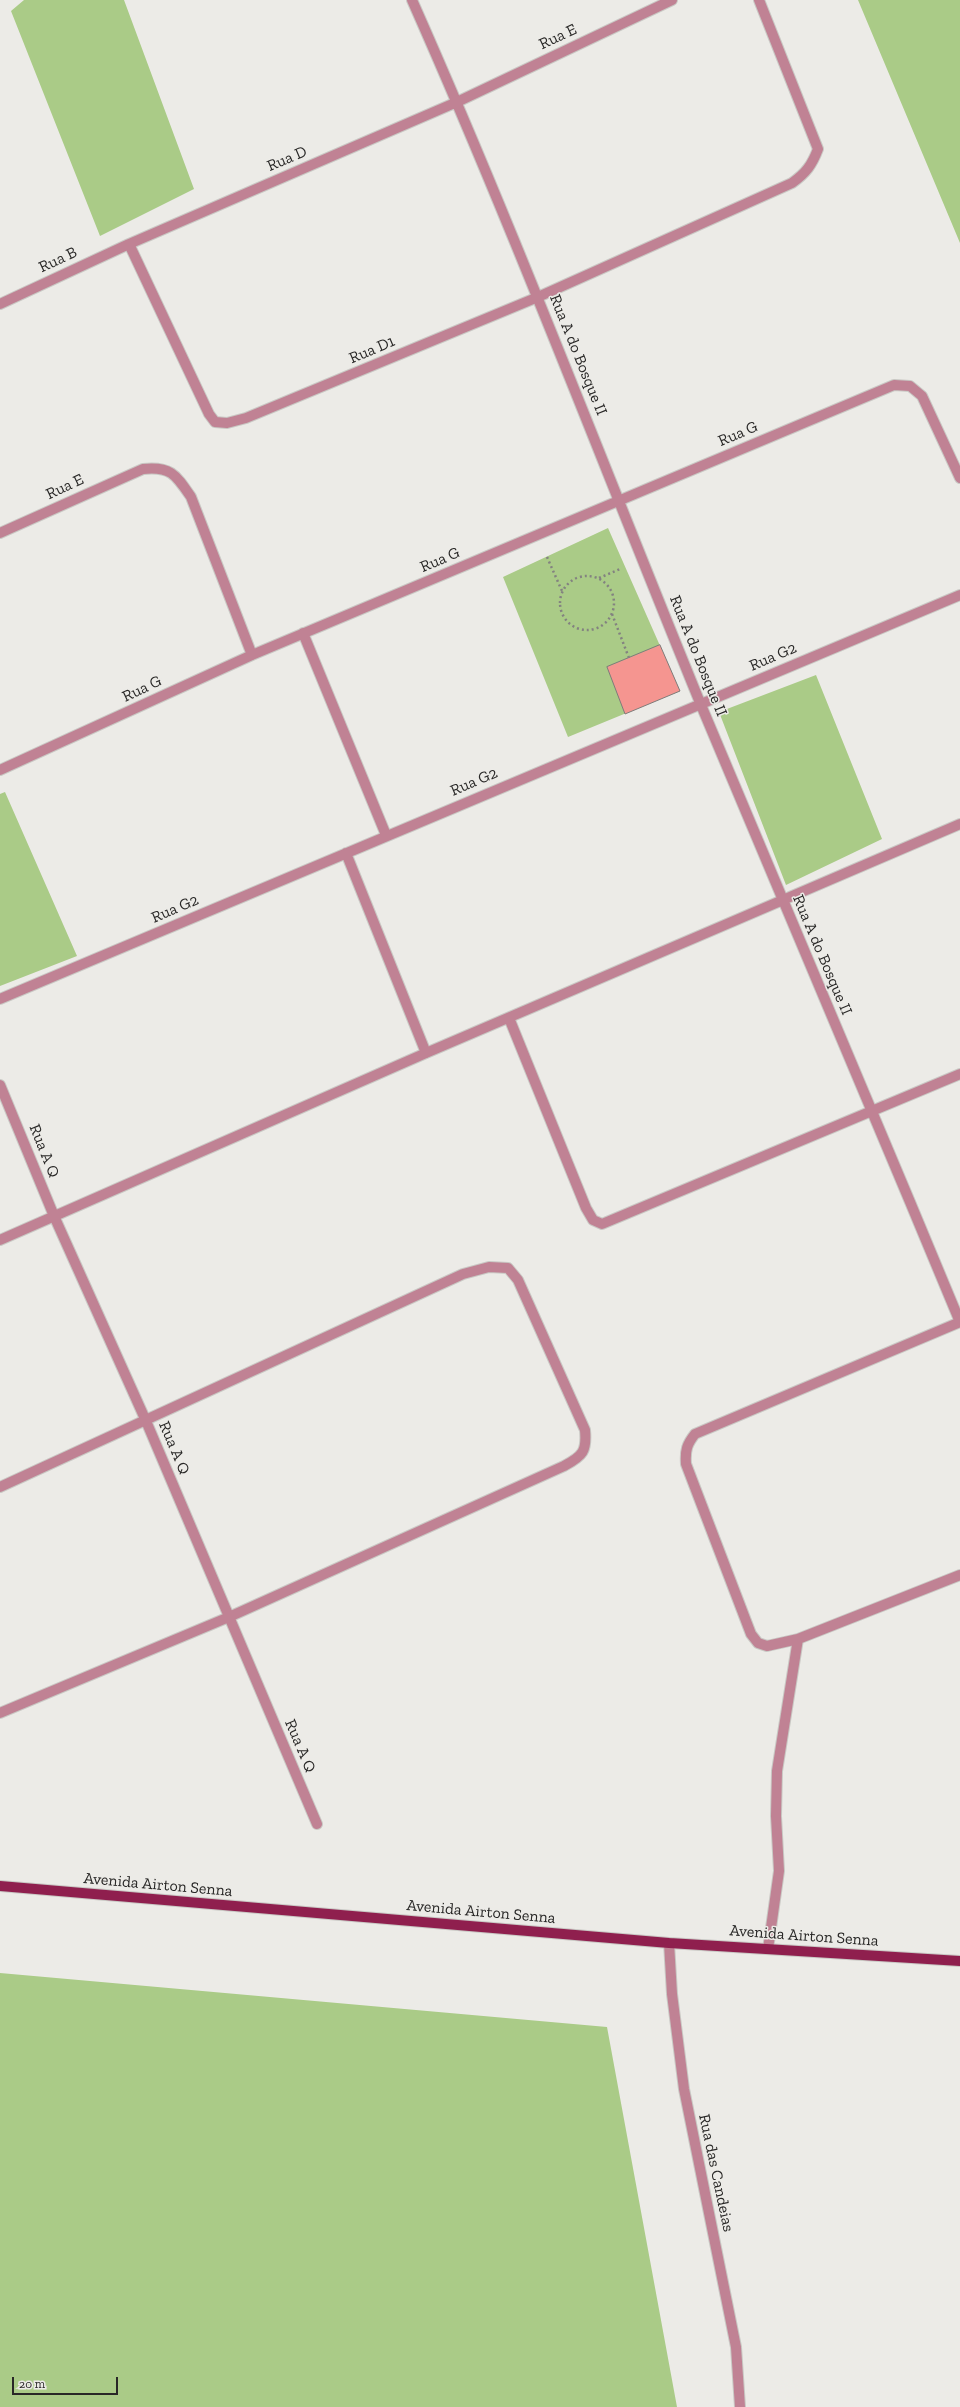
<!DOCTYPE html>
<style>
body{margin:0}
#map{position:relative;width:960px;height:2407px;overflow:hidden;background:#ecebe7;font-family:"Zilla Slab",serif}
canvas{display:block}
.scale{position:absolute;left:12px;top:2377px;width:106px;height:18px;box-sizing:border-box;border:2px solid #292827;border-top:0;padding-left:5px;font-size:12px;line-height:14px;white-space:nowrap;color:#292827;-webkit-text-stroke:3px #ecebe7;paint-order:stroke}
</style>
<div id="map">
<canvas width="960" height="2407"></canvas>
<div class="scale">20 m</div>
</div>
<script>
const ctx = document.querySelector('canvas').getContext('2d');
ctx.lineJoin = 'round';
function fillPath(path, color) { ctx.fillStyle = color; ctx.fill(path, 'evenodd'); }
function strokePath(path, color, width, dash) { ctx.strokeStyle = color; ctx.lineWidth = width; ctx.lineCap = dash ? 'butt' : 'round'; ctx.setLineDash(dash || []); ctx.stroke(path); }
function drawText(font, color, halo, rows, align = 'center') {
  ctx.font = font + ' "Zilla Slab",serif'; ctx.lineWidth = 3; ctx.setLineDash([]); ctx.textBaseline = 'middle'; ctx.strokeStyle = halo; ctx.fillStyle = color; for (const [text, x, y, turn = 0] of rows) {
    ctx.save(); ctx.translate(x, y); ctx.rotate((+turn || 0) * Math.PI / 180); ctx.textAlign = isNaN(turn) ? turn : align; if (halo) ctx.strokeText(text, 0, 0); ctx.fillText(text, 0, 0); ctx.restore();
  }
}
fillPath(new Path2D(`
 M24,0H124L194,189L100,236L11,11Z
 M858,0H960V243Z
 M608,528L680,691L568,737L503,577Z
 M816,675L882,839L786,885L719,712Z
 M5,792L77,956L0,986V794Z
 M0,1973L607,2027L677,2407H0Z`), '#aacb87');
const building = new Path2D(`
 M660,645L680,691L625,714L607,667Z`);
fillPath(building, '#f59590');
strokePath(building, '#7f7b7a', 1);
const minor = new Path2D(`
 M412,0C515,232 605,470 701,705C786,912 875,1116 960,1322
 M129,244L209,414L215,422L227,423L246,418L538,297L792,183C806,173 812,165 818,149L759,0
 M0,304L129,244L457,102L672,0
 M0,533L143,469C171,466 176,475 191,497L252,655
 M303,633L386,835
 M0,770L252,655L894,385L910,386L922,396L960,478
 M346,853L426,1053
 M0,999L960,595
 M509,1018L586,1208L593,1220L602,1224L960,1074
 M0,1085L54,1216L146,1421L317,1824
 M0,1240L426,1053L960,824
 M960,1322L695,1434C687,1444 685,1450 686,1464L751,1634L758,1643L767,1646L798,1639L960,1575
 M0,1487L463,1274L489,1267L508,1268L518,1280L585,1430C587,1451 583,1456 564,1466L229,1617L0,1713
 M669,1943L672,1994L684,2089L736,2347L740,2407
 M768,1949L779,1871L776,1816L777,1771L798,1639`);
const major = new Path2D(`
 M0,1886L669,1943L960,1961`);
strokePath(minor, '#c9c8c4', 12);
strokePath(major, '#c9c8c4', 12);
strokePath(new Path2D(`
 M547,557L562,591
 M560 603a27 27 0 1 1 54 0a27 27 0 1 1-54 0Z
 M599,578L620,569
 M612,614L629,658`), '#838280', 2.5, [2, 3]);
strokePath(minor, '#c08294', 10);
strokePath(major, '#8f1f4e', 10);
drawText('16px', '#292827', '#ecebe7', [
 ["Rua E",558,37,-25],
 ["Rua D",287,159,-23],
 ["Rua B",58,260,-25],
 ["Rua D1",372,350,-23],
 ["Rua A do Bosque II",578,355,68],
 ["Rua G",738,434,-23],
 ["Rua E",65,487,-25],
 ["Rua G",440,560,-23],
 ["Rua A do Bosque II",698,656,68],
 ["Rua G2",773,657,-23],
 ["Rua G",142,689,-25],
 ["Rua G2",474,782,-23],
 ["Rua G2",175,909,-23],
 ["Rua A do Bosque II",822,955,67],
 ["Rua A Q",44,1151,68],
 ["Rua A Q",174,1448,67],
 ["Rua A Q",300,1746,67],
 ["Avenida Airton Senna",158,1885,5],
 ["Avenida Airton Senna",481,1912,5],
 ["Avenida Airton Senna",804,1936,4],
 ["Rua das Candeias",716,2173,78]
]);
</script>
